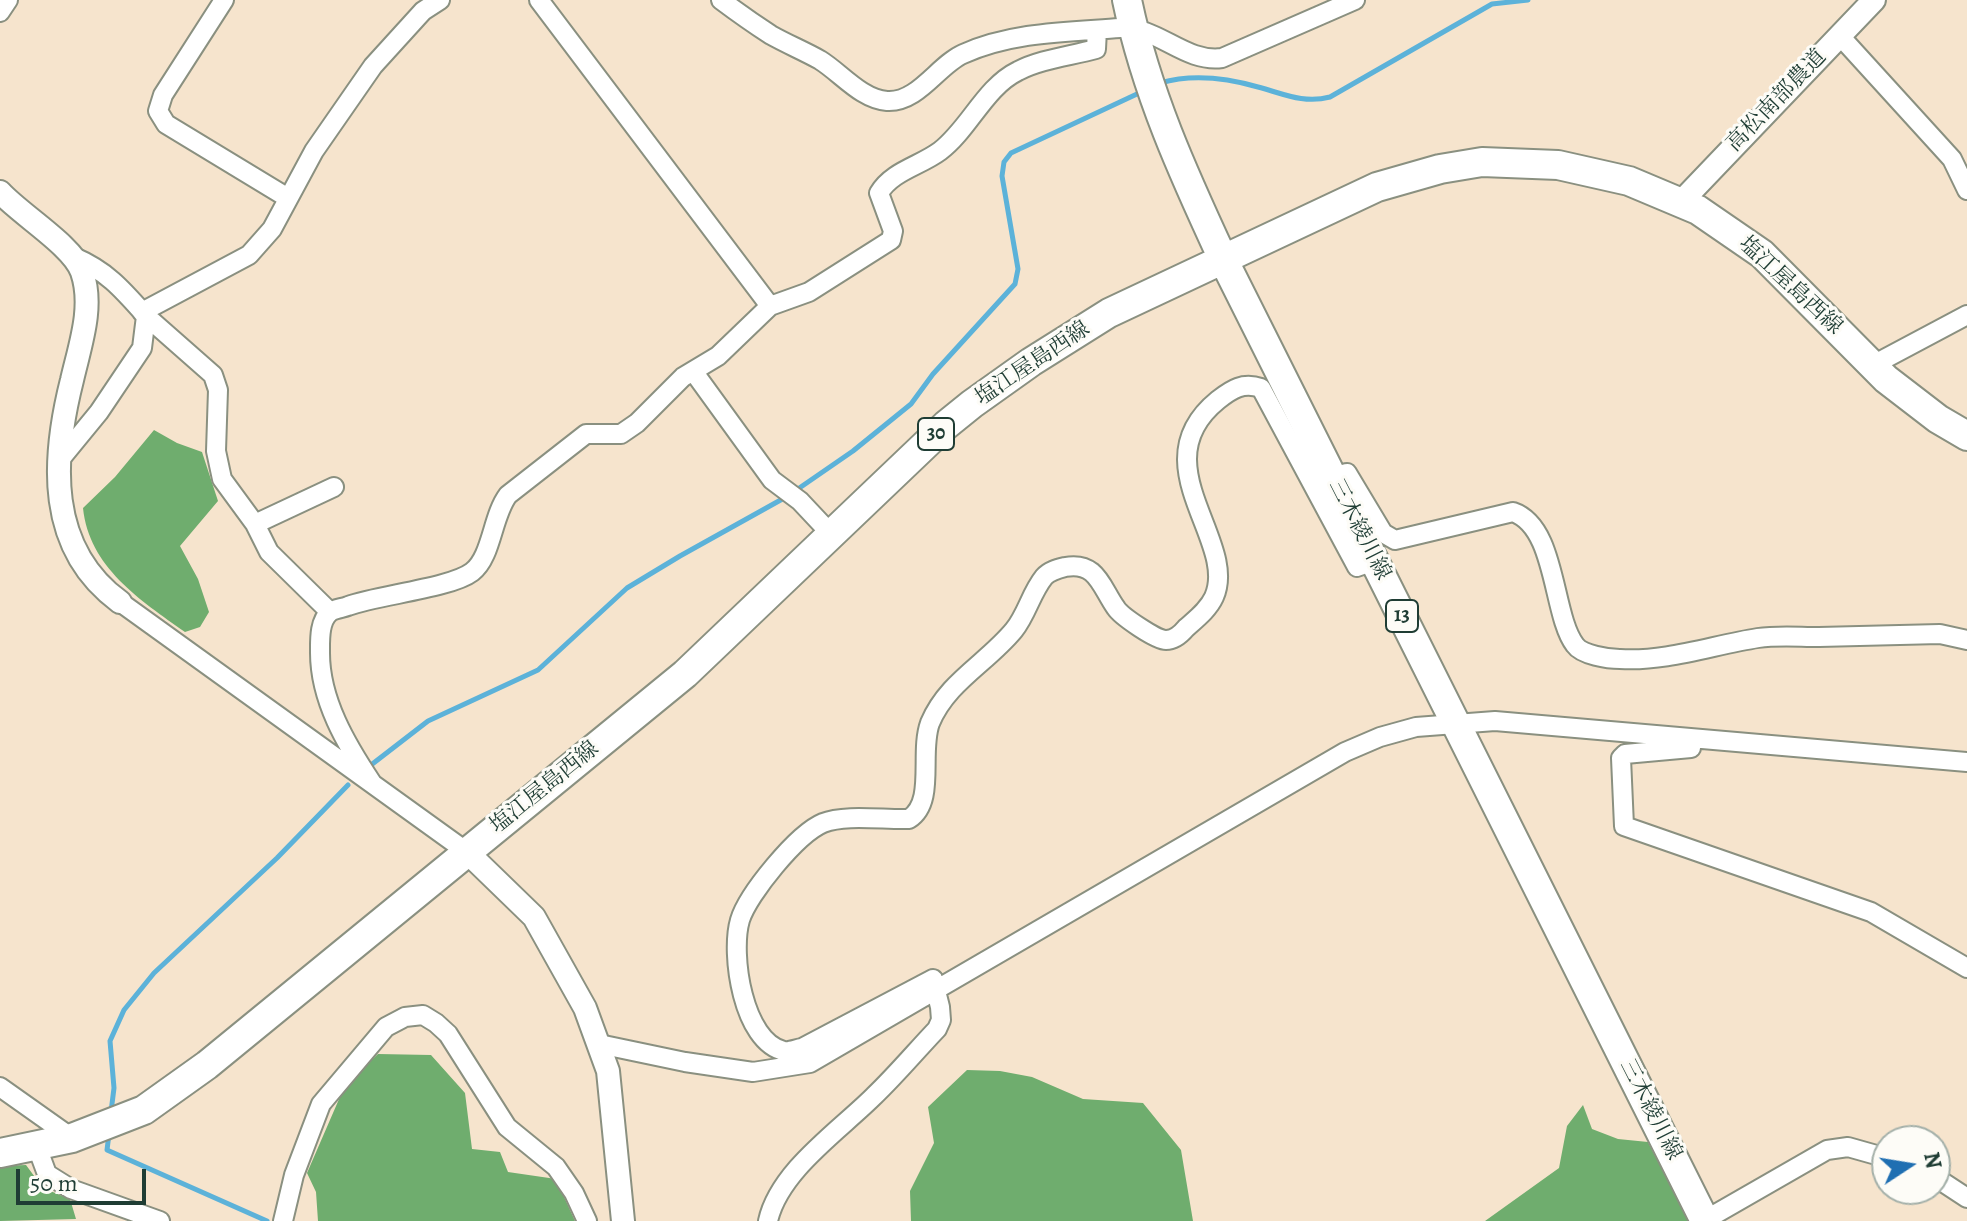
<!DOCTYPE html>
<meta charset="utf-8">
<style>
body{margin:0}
#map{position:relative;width:1967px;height:1221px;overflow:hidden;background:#f6e4cd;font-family:Alegreya,serif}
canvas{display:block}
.north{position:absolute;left:1871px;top:1125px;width:80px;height:80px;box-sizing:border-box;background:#fdfcf7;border:2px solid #a4b0a9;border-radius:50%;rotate:78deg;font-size:22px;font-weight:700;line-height:32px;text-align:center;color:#1f3d34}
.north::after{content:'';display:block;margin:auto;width:28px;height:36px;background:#1f6fb2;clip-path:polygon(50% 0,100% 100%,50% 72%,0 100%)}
.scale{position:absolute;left:16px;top:1169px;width:130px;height:36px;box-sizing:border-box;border:4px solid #1f3d34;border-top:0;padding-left:10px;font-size:24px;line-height:28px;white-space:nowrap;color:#1f3d34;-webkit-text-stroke:6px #fdfcf7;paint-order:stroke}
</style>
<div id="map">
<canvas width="1967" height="1221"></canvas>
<div class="north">N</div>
<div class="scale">50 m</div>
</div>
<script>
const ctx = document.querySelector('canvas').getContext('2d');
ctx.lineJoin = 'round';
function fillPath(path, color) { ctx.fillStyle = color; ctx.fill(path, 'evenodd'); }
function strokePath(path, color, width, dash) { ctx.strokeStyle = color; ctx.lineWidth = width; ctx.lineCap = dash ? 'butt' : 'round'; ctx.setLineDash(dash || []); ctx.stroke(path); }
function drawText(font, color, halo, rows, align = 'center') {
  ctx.font = font + ' Alegreya,"Noto Serif JP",serif'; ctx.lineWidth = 6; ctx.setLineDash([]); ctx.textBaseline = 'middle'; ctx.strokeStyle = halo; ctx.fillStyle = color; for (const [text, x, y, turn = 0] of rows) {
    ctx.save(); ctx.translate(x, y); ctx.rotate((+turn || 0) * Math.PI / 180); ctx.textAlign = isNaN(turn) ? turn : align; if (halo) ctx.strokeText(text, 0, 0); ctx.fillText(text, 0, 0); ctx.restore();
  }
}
fillPath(new Path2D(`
 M154,430L177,443L202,452L218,501L180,546L198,579L209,612L200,627L185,632C140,600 89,567 83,508L115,477Z
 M378,1054L431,1055L465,1093L472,1149L500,1152L508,1172L556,1179L575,1221H318L316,1192L307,1173L346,1083Z
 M967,1070L1000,1071L1032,1077L1083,1099L1143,1103L1181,1150L1193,1221H911L910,1191L934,1143L928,1107Z
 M1583,1105L1592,1129L1618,1139L1648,1142L1689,1221H1485L1559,1168L1567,1126Z
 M26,1165L43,1188L70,1199L76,1219L0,1221V1166Z`), '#6fad6e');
strokePath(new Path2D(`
 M1160,83C1191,74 1227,78 1258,87C1284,94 1304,104 1330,97L1492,4L1528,0
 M795,491L853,451L911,404L933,374L1015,284L1018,269L1002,176L1004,162L1011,153L1137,94
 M371,765L428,721L538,670L627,588L680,556L786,497
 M111,1112L114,1088L110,1041L124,1010L154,973L277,858L348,785
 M109,1134L107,1150L267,1221`), '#5cb2d9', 5);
const minor = new Path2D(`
 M224,0L163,95L158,111L166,124L288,198
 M539,0L770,306
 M721,0C737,12 754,24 771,35C787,44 804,51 820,60C841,73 861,99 887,101C918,103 938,65 963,54C1012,32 1067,32 1120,28C1158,26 1184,63 1222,58L1355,0
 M0,12L8,0
 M1840,36L1952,159L1967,190
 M142,312L249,255L272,229L314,151L373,66L423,11L440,0
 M146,316L213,375L218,390L216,451L222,479L255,524L269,552L330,612
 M1873,365L1967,315
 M693,371L772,480L800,501L831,534
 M58,462L99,412L142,348L146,316C123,290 107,271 74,257
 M1332,477L1347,473L1383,533L1395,540L1513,512C1557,527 1552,615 1575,645C1582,655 1608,659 1620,659C1666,662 1713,645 1758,638C1778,635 1799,637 1819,637C1859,636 1900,635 1940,634L1967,640
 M255,524L334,487
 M120,602L467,852
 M1691,748L1625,754L1621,758L1624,826L1871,912L1967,968
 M372,783C346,744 320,700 320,653C320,640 319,621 330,612C334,609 343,608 348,606C378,595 451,588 472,572C492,557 492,516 508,495L586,434H621L637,423L683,377L718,356L770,306L809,292L891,240L893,231L879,193C892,171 920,166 940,151C969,129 985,87 1018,71C1041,59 1071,56 1096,49L1097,30
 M599,1044L685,1062L753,1072L810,1063L1345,752L1380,737L1416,727L1495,721L1967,762
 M0,1087L72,1138
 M37,1147L47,1174L71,1189L160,1221
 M1935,1177L1967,1198
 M1705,1220L1827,1150L1848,1147L1887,1158
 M283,1221L294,1175L321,1104L386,1027L405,1017L423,1015L436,1023L448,1034L507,1127L556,1167L574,1193L587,1221
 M768,1221C779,1171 839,1131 874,1096C896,1075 916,1051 937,1029L941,1020L940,1007L933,979L802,1048C796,1049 789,1052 784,1051C743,1042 730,954 740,920C748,894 797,834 823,823C845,814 884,820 909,819C936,802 919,753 930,723C947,682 987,663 1014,630C1027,614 1031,593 1044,577C1049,571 1057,569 1065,567C1097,561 1101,587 1116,608C1121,616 1156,640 1166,640C1175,640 1181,634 1186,628C1196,619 1208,610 1214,597C1239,541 1139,464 1218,400C1232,389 1243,382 1261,388L1357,567L1374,561`);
const tertiary = new Path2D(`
 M0,192C21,215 73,246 82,272C94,307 80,345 72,380C52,459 46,548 120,602
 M1680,203L1874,0
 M467,852L534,917L585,1008L608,1071L623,1221`);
const primary = new Path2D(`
 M1127,0C1146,92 1184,175 1223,259L1705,1221
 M0,1153L72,1138L144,1110L207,1065L685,674L946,425L972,404L1031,362L1109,313L1377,187L1440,169L1482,162L1558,165L1629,181L1698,210L1762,254L1886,379L1938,419L1967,436`);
strokePath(minor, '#8a9080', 22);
strokePath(tertiary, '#8a9080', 26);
strokePath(primary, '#8a9080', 32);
strokePath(minor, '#fff', 18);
strokePath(tertiary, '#fff', 22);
strokePath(primary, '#fff', 28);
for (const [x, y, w] of [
 [936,434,36],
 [1402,616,32]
]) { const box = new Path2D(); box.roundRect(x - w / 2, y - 16, w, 32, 6); ctx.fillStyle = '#fdfcf7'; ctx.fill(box); strokePath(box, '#1f3d34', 2); }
drawText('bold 20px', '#1f3d34', null, [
 ["30",936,434],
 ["13",1402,616]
]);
drawText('22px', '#1f3d34', '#fdfcf7', [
 ["高松南部農道",1777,101,-46],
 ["塩江屋島西線",1790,286,43],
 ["塩江屋島西線",1033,364,-34],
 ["三木綾川線",1359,530,63],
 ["塩江屋島西線",545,788,-39],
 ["三木綾川線",1650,1110,63]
]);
</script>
